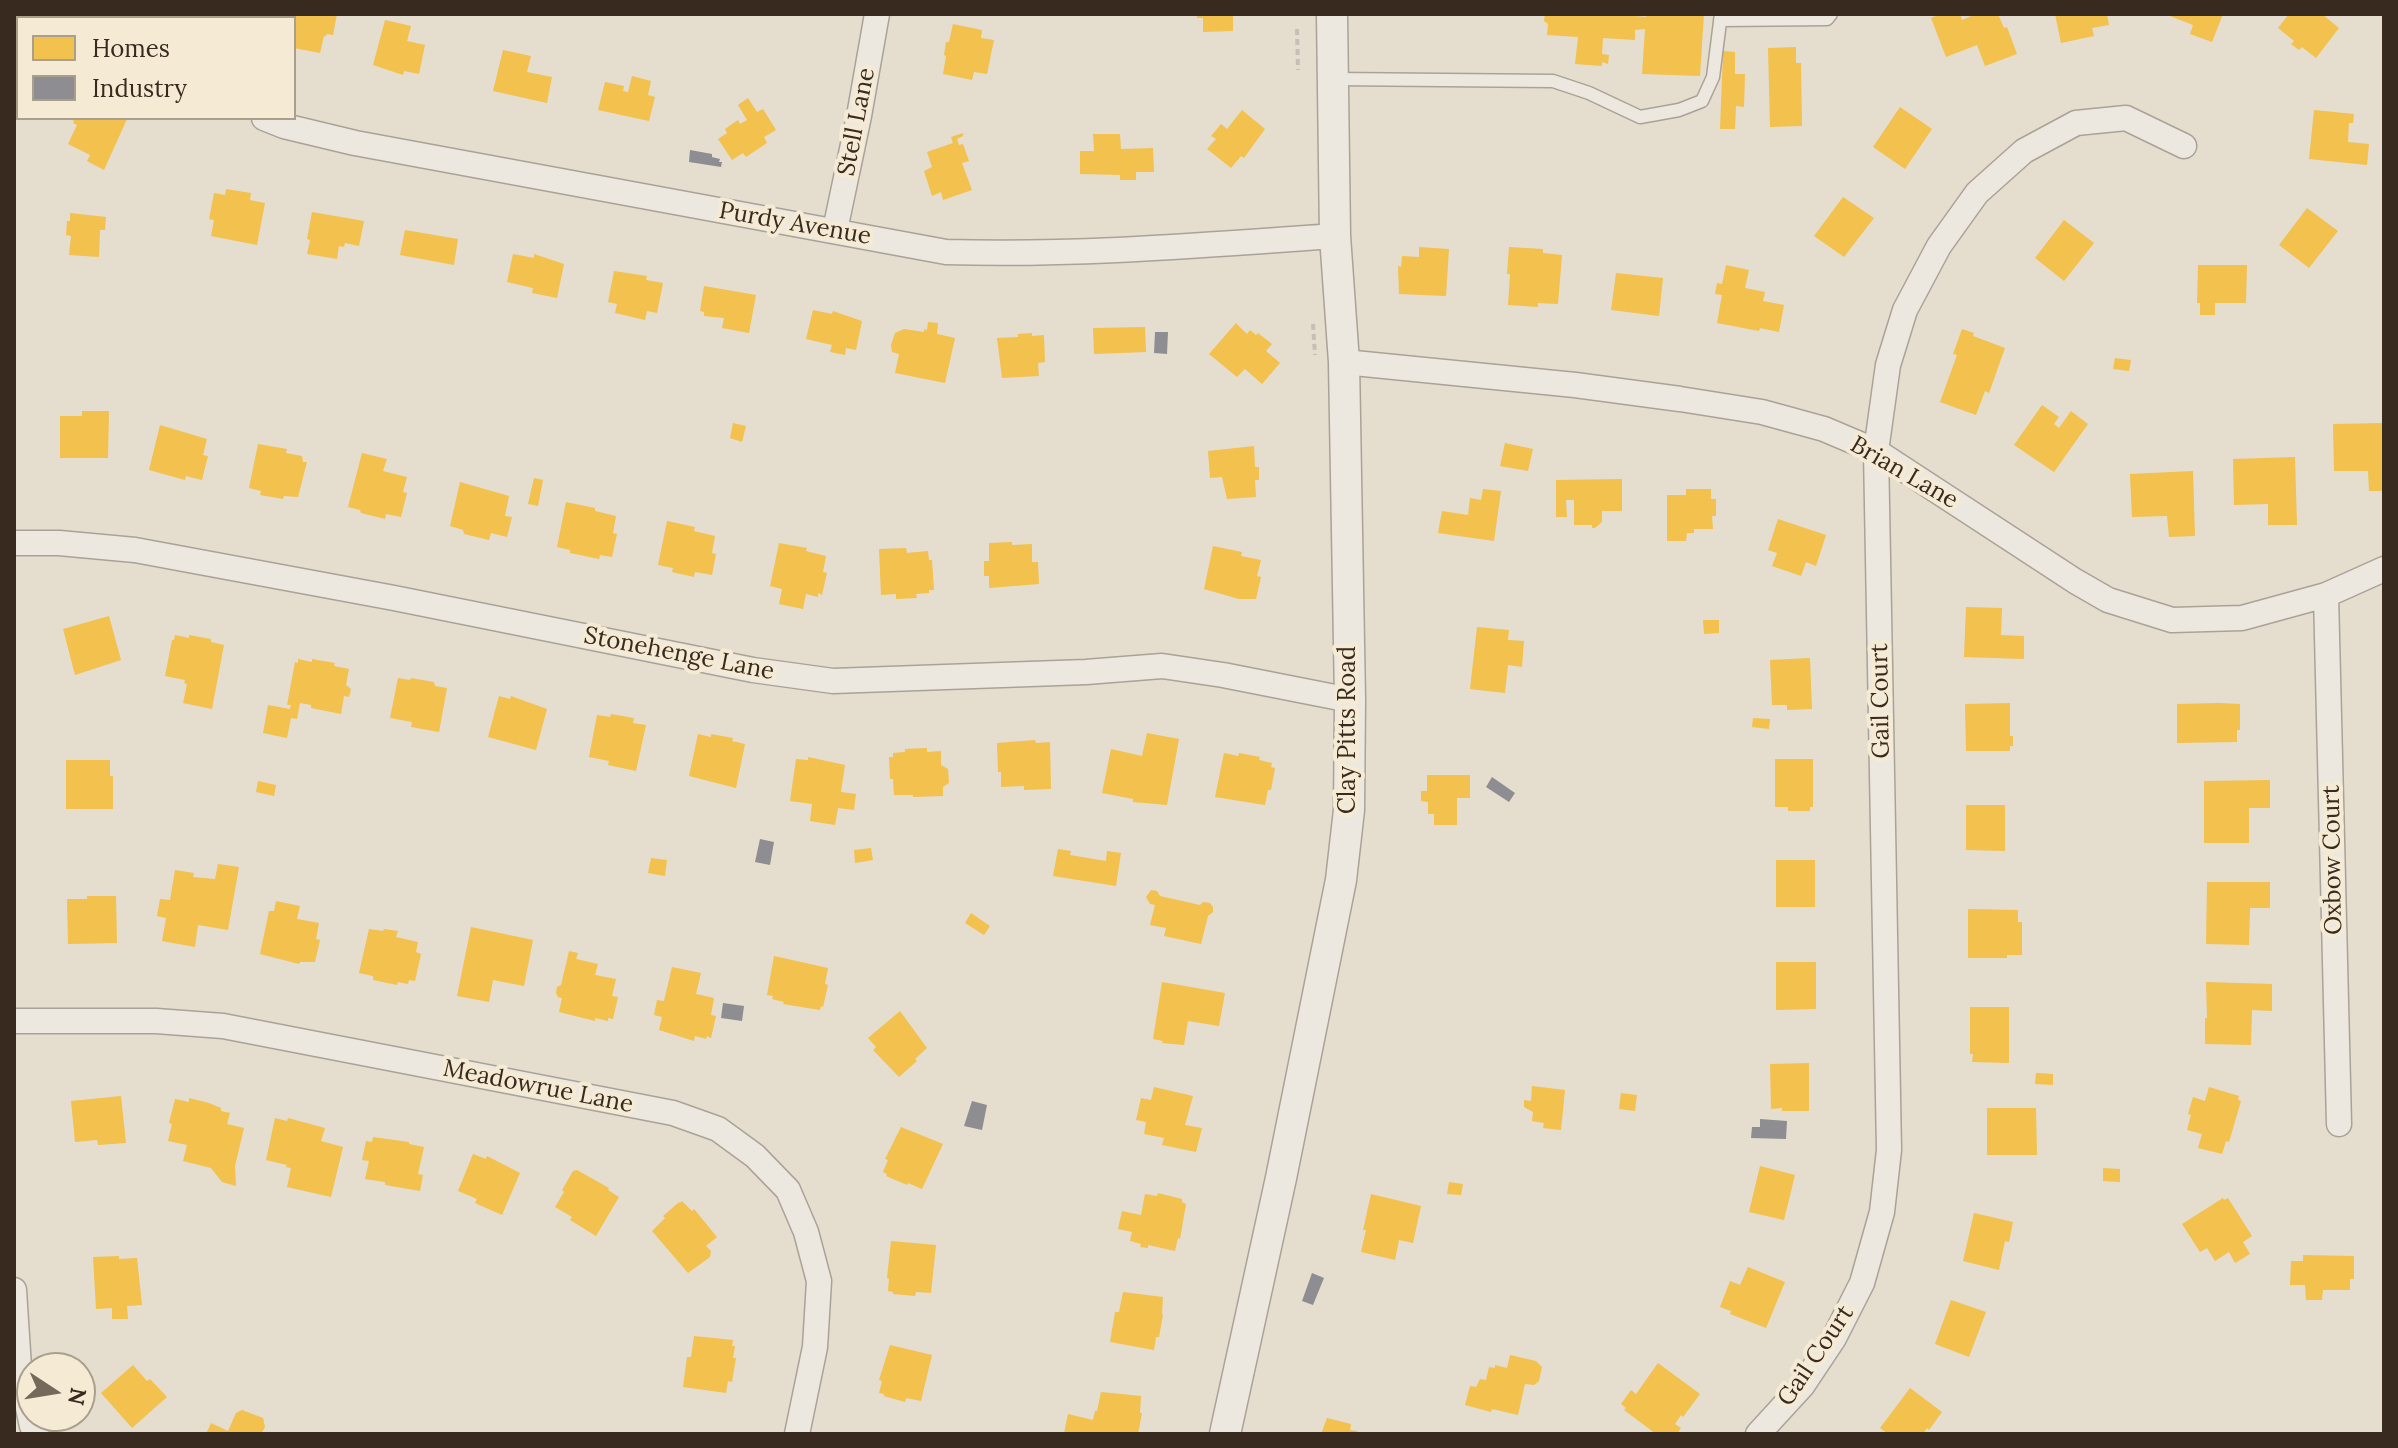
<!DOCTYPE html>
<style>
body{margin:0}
#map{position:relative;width:2398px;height:1448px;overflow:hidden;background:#e5ddce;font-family:Lora,serif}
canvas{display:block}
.frame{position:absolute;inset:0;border:16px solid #392a1f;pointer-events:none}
.legend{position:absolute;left:16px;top:16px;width:280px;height:104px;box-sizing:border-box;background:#f5ebd4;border:2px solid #aa9e8c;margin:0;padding:10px 14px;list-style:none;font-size:24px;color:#392a1f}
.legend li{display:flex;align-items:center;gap:16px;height:40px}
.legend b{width:40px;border:2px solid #aa9e8c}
.north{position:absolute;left:16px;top:1352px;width:80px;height:80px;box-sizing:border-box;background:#f5ebd4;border:2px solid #aa9e8c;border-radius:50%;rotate:102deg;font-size:22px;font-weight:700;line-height:32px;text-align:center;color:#392a1f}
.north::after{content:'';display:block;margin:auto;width:28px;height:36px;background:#75695c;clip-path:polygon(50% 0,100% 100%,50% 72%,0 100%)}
</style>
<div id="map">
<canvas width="2398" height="1448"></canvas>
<div class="frame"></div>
<ul class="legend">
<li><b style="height:22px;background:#f2c14e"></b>Homes</li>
<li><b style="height:22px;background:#8d8d92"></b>Industry</li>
</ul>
<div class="north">N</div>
</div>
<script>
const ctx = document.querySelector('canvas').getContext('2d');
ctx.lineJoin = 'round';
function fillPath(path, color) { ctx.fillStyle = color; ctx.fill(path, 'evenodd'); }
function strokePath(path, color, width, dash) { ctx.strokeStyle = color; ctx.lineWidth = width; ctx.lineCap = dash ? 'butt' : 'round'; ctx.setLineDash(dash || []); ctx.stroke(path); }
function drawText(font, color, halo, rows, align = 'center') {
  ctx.font = font + ' Lora,serif'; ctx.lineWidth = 8; ctx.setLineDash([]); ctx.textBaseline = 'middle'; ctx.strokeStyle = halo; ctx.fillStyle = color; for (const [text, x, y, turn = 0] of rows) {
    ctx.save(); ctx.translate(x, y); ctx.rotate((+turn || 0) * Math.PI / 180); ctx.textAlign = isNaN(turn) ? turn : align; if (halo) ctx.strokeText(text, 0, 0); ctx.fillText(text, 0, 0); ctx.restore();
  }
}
fillPath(new Path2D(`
 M275,14H337L333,35L327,34L326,36H324L320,53L294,48V18H274Z
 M1197,14H1233V31L1203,32V18H1197Z
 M1545,14H1636V16L1646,17V14H1704L1700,76L1642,74L1645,29L1635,30V40L1603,38L1602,54L1609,55L1608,64L1602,62V66L1575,64L1578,37L1547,35L1548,24L1544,21Z
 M1941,14H1960L1962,20L1976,14H1998L2004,28L2007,27L2017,54L1985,66L1977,45L1946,57L1931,18Z
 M2055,14H2107L2109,25L2092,28L2094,36L2061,43Z
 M2165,14H2223L2212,42L2190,34L2193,25Z
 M2289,14H2322L2339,28L2316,58L2302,47L2299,50L2291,44L2294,41L2278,28Z
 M385,20L411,26L407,41L425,45L419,74L404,71L403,75L373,65Z
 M953,24L982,30L981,38L994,40L987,74L974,72L972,80L943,74L946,56L944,55L946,42H949Z
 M1796,47V63H1801L1802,126L1770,127L1768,48Z
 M503,50L531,56L527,72L552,77L547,103L493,91Z
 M1723,51L1735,52V74H1745L1744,107L1736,106L1735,129H1720Z
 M632,76L651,81L648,95L655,97L649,121L598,110L605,82L624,86L623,91L628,92Z
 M748,98L757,112L763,109L776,130L764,137L767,143L746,157L743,153L732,160L718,139L727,133L725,129L738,120L740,124L747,120L738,105Z
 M1900,107L1932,129L1905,169L1873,147Z
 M1242,110L1265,129L1244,158L1241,156L1231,168L1207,149L1216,139L1211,136L1221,124L1227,129Z
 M2314,110L2354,114L2353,123H2349L2348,142L2369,144L2367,165L2309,159Z
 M69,118L127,119L104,170L87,161L90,155L68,144L77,125L73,123L74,121Z
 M963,133V136L957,139L959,145L963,144L969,161L962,163L972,190L943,200L941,192L932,196L924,171L932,167L927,152L953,143L951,137Z
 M1093,134H1120L1121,149L1153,148L1154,172H1136V180H1120V175L1080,174V151H1094Z
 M226,189L251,193L250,200L265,203L257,245L211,236L214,220L209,219L214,193L225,195Z
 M1843,197L1874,218L1844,257L1814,236Z
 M2307,208L2338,231L2309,268L2279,245Z
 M312,212L364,221L359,246L345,243L344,247L339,246L337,259L307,254L310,240L307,239Z
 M70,213L106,217L105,230H100L99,257L69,255L71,236L66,235L67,221H70Z
 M2064,220L2094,243L2064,281L2035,258Z
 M405,230L458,239L454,265L400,255Z
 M1419,247L1449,249L1446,296L1399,294L1398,266L1401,267L1402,256L1419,257Z
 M1509,247L1543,249V253L1562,255L1558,304L1538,303V307L1508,305L1510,274H1507Z
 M513,254L534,258V254L564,264L557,298L532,293L533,288L507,282Z
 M1726,265L1749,270L1745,288L1765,292L1763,301L1784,305L1779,332L1760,328L1759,331L1717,323L1722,295L1715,294L1717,283L1722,284Z
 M2198,265H2247L2246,303H2215V315H2200V303H2197Z
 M614,271L647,276L646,280L663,283L657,313L647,311L645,320L615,313L617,304L608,302Z
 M1616,273L1663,278L1659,316L1611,310Z
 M704,286L756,295L749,333L722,328L724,318L704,316V312L700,311Z
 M813,310L832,314L833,311L862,321L856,350L846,348L845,355L830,352L832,345L806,339Z
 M928,322L938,323L937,334L955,338L945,383L895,373L899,354L892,352L891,345L895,333L904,329L924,332V329L927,330Z
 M1236,323L1247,334L1250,330L1256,335L1258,333L1272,344L1266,351L1280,363L1262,384L1245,369L1237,377L1209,354Z
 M1145,327L1146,352L1094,354L1093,328Z
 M1962,329L1974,333L1973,336L2005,348L1989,393L1985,391L1976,415L1940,402L1957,355L1953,354Z
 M1032,333V336L1044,335L1045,362L1038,363L1039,376L1002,378L997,338L1018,337V334Z
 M2115,358L2131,360L2129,371L2113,369Z
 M2042,405L2059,417L2054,424L2059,428L2071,411L2088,424L2054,472L2014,445Z
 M82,411H109L108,458H60V416H82Z
 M733,423L746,426L742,442L730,438Z
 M2384,423V491H2369L2368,471H2334L2333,424Z
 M160,425L207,439L203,455L208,456L202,480L186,476L185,480L149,470Z
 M1505,443L1533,449L1528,471L1500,466Z
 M258,444L287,449L286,453L302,456L303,462H307L298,497L284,496L283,499L260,495L261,491L249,488Z
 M1254,446L1255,467H1259V480H1255L1256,497L1227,499L1222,477L1210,478L1208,451Z
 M362,453L387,459L383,471L407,477L403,492L407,493L401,517L386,514L385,519L361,513L360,510L348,507Z
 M2295,457L2297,525H2268V504L2234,505L2233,459Z
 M2193,471L2195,536L2169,537L2167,516L2132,517L2130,474Z
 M534,478L543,480L538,506L528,504Z
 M1622,479V511H1602V522L1595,528H1592V525H1574V500H1566L1567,517H1556V480Z
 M460,482L509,496L505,516L512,517L507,537L491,533L489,540L464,534L463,530L450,526Z
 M1483,489L1501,491L1494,541L1438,533L1442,511L1468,515L1470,498L1481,500Z
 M1686,489H1711V499H1716V516H1712L1713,529H1694V533H1687L1686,541H1667V495H1686Z
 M566,502L595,508V511L616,516L613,533L617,534L612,557L600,555L599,559L570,553V550L557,547Z
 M1778,519L1826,535L1816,566L1806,562L1801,576L1772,566L1777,553L1768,550Z
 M667,521L695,527L694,531L715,536L712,553L716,554L712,575L695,572L694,577L672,572L673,568L658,565Z
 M1012,542V545L1032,544V562H1038L1039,584L989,588V576H984V561H989V543Z
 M779,543L807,548L806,551L826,556L823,572L827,573L822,595L818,593V597L806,594L803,609L779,604L782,589L770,586Z
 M1213,546L1242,552L1241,556L1261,560L1257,576L1261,577L1256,599H1239L1204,589Z
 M906,548L907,553L928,551L929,560H932L934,590H929V593L916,594L917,598L896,599V594L881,595L879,549Z
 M1966,607L2002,608L2001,635L2024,636V659L1964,657Z
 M109,616L121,660L75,675L63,629Z
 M1703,620H1719V633L1704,634Z
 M1477,627L1509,630L1508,640L1524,641L1522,667L1508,665L1505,693L1470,689Z
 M175,635L189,638V635L211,639V642L224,645L212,709L183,703L187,684L184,683L185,680L165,676L172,640H174Z
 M1810,658L1812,709L1787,710V705H1772L1770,660Z
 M298,659L312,662V659L335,663L334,666L349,669L346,685L351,689L349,697L344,696L341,714L311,708V705L300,703L297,719L291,718L287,738L263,733L268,705L290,709L291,705H287L295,662L298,663Z
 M398,678L410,680L411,678L434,682L435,686L447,688L439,732L411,727L412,722L390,718Z
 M499,696L510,699L511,696L547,709L536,750L488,737Z
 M2010,703V736H2013V746H2010V751H1966L1965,704Z
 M2218,703L2240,704V730H2237V742L2177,743V704Z
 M611,714L634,718L633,723L646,725L636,771L608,765L609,761L589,757L597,715L610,717Z
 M1753,718L1770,719L1769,729L1752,727Z
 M1147,733L1179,739L1167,805L1133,802V799L1102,793L1111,749L1142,756Z
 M698,734L711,737V734L733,738L732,741L745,744L736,788L689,776Z
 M1035,740L1036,743L1050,742L1051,789L1024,790V786L1001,787V772H998L997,743Z
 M927,748V752L941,751V765L948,769L949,783L943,787V796L913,797V795H894L893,779H890L889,757H893V753L905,752V749Z
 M1224,753L1238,756L1239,753L1260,757L1259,760L1272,763L1271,767L1275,768L1271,790H1268L1265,805L1215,797Z
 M808,757L845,765L841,792L856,794L854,810L838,808L835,825L810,821L812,804L790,801L796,759L808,760Z
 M1775,759H1813V807H1810V811H1788V807H1775Z
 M66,760H110V776H113V809H66Z
 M1427,775H1470V798H1457V825H1434V814H1428V802L1421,801V791H1427Z
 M2270,780V808H2249V843H2204V781Z
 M258,781L276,785L274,796L256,792Z
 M1966,805H2005V851L1966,850Z
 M871,848L873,860L855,863L854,850Z
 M1058,849L1071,851L1070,855L1106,861L1107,851L1121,853L1116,886L1053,876Z
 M651,858L667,860L665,876L648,873Z
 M1776,860H1815V907H1776Z
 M218,864L239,867L228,930L198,925L195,947L162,941L166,918L157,916L160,899L170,900L175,870L194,873L193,877L215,879Z
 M2207,882H2270V908H2250L2249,945L2206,944Z
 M1151,890L1157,891L1160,896L1200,905L1203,902L1210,903L1213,907V912L1208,916L1201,944L1164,936L1166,928L1150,925L1155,905L1150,904L1146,897Z
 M87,896H116L117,943L68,944L67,899H87Z
 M276,901L300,906L297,919L319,923L316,939L320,940L315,962H300L299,964L260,954L269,911H274Z
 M1968,909L2018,910V922H2022V955H2007V958H1968Z
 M971,913L990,926L984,935L965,923Z
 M471,927L533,940L524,986L493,980L489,1002L457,996Z
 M369,929L383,931L384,929L398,931L396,937L418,942L416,952L421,954L415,981L409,980L408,984L398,982L397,985L373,980V976L359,973Z
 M569,951L578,953L576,959L598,964L595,975L616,979L612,996L618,997L613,1019L608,1018V1021L595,1018V1021L559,1012L562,998L558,997L556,993L557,987L561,985Z
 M774,956L828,968L825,984L828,985L823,1007L821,1006L820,1010L783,1004L784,1002L772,999L773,996L767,995Z
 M1776,962H1816V1009L1776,1010Z
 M672,967L701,973L696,994L714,998L711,1015L716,1016L711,1038L707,1036L706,1039L695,1036L694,1041L659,1030L662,1017L654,1015L657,1000L664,1001Z
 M1162,982L1225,993L1219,1026L1188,1021L1184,1045L1162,1043L1163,1041L1153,1039Z
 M2206,982L2272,984V1011L2252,1010L2251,1045L2205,1044V1018H2207Z
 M1970,1007H2009V1063L1972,1062L1973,1054H1970Z
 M900,1011L927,1048L915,1059L917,1061L899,1077L873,1050L876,1047L868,1038Z
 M1809,1063V1111H1782V1108L1771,1109L1770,1064Z
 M2036,1073L2053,1074V1085L2035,1084Z
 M1532,1086L1565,1090L1561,1130L1543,1128L1544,1123L1532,1121L1533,1112L1524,1107V1100L1531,1101Z
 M1154,1087L1193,1096L1185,1125L1202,1128L1196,1152L1162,1145L1164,1138L1144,1134L1146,1122L1136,1120L1141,1098L1151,1100Z
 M2209,1087L2239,1096L2238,1100L2241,1101L2229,1142L2226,1141L2222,1154L2198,1148L2202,1134L2187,1130L2191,1115L2188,1114L2193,1097L2205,1101Z
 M1621,1093L1637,1095L1635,1111L1619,1109Z
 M121,1096L126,1143L98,1145L97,1140L75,1142L71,1101Z
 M189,1098L209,1103L221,1108V1111L230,1113L227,1124L244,1128L235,1166L236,1186L222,1182L211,1168L183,1161L187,1145L168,1141L172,1124L169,1123L175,1099L189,1102Z
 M1987,1108H2036L2037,1155H1987Z
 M275,1118L287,1121L288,1118L325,1128L321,1141L343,1147L331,1197L287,1187L291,1168L286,1167L287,1165L266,1160Z
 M901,1127L943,1144L922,1189L908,1183L907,1185L886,1176L887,1174L883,1172L888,1160L885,1159Z
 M373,1137L409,1142V1144L424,1147L418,1174L423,1175L420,1191L385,1185V1182L365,1179L369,1161L362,1160L366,1141L372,1142Z
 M473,1154L486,1159L487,1156L520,1173L502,1215L475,1203L477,1199L458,1191Z
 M1760,1166L1795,1175L1784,1220L1749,1212Z
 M2103,1168L2120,1169V1182L2103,1181Z
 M577,1170L609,1188L608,1190L619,1197L596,1236L570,1220L572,1217L555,1207L564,1192L562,1190L573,1171Z
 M1449,1182L1463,1184L1461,1195L1447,1194Z
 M1158,1193L1182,1199V1202L1186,1204L1180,1239L1178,1238L1175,1251L1148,1245V1248L1140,1247L1141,1244L1130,1241L1132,1232L1118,1229L1122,1211L1141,1215L1145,1194L1157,1196Z
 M1371,1194L1421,1206L1413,1243L1399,1240L1395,1260L1361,1252L1366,1230H1363Z
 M2223,1198L2224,1200L2228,1198L2252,1236L2243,1242L2250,1254L2235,1263L2229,1252L2215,1261L2207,1248L2200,1252L2182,1224Z
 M682,1201L692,1211L694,1209L717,1237L706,1246L711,1251L710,1257L688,1273L652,1231L665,1218L663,1216L679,1202L680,1203Z
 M1974,1213L2013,1222L2009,1242L2005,1241L1999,1270L1963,1261Z
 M891,1241L936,1245L931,1293L916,1292L915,1296L893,1294V1292L888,1291L889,1279L887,1278Z
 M2303,1255L2354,1256V1279H2350V1290H2323L2322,1300H2306L2305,1285H2290L2291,1261H2303Z
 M119,1256V1259L137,1258L142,1305L127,1306L128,1319H112V1308L96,1309L93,1257Z
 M1748,1267L1785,1282L1766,1328L1730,1314L1731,1311L1720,1307L1730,1281L1740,1285Z
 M1123,1292L1163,1297L1162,1314L1163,1315L1159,1337H1156L1154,1350L1110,1342L1115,1312H1119Z
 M1951,1300L1986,1312L1969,1357L1935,1344Z
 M694,1336L733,1340L732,1346H735L733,1358H736L732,1382L728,1381L726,1393L683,1387L687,1357H691Z
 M890,1345L932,1355L921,1401L906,1398L905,1402L884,1396V1394L879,1393L882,1381L879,1380Z
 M1510,1355L1536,1361L1542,1367L1539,1381L1534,1385L1525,1384L1518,1415L1492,1409L1491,1412L1465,1405L1470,1386L1476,1387L1480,1379L1486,1380L1489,1367L1495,1368V1365L1507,1368Z
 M1658,1363L1700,1394L1683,1417L1681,1415L1675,1424L1681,1428L1677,1434H1656L1624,1410L1626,1408L1621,1404L1631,1390L1636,1394Z
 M133,1365L147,1381L150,1379L167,1397L132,1428L101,1393Z
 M1910,1388L1942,1412L1929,1430L1927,1428L1923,1434H1888L1880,1428Z
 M1101,1392L1141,1396L1140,1413H1142L1138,1434L1064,1433L1068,1414L1093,1420L1095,1411H1097Z
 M242,1410L263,1418L265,1427L261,1434H206L211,1423L228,1431L236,1413Z
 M1327,1418L1351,1424L1350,1430L1357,1431L1356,1434H1321Z`), '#f2c14e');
fillPath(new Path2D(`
 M690,150L712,154V157L720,159L719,162H722L721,167L689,162Z
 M1155,332H1168L1167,354L1154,353Z
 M1492,777L1515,793L1509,802L1486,787Z
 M760,839L774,842L770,865L755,862Z
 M723,1003L744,1006L742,1021L721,1018Z
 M972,1101L987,1105L982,1130L964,1126Z
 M1760,1119L1787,1121L1786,1139L1751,1138L1752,1127H1760Z
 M1312,1273L1324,1278L1313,1305L1302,1301Z`), '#8d8d92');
const service = new Path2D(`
 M1720,20L1827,19L1831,14
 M1333,79L1553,81L1589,93L1640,117L1679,110L1702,101L1713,77L1721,14`);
const minor = new Path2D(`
 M14,19L18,20
 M264,118L284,126L355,143L946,252C1076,256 1205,245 1335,236
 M835,230L859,116L877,14
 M1344,362L1575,385L1680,399L1762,412L1824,429L1876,451L2075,581L2108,600L2172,620L2242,618L2326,595L2384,569
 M14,543H59L135,550L394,598L753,670L833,681L1086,672L1162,666L1223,675L1350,700
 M2326,595L2339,1124
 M14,1021H156L223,1026L673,1113L718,1129L755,1156L788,1190L806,1232L819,1281L815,1347L797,1434
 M14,1290L19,1367L32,1426L37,1434
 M1758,1434L1802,1386L1834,1338L1862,1283L1882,1212L1889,1150L1876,451L1888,365L1905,310L1939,246L1977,193L2024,151L2076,123L2126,118L2184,146`);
const tertiary = new Path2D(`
 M1225,1434L1281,1178L1341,880L1349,810L1350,700L1344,362L1335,236L1332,14`);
strokePath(service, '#aaa297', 15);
strokePath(minor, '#aaa297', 27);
strokePath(tertiary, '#aaa297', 33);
strokePath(new Path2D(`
 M1297,29L1298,70
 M1313,324L1315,355`), '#c5bfb6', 4, [6, 4]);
strokePath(service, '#ede8df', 12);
strokePath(minor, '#ede8df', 24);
strokePath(tertiary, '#ede8df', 30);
drawText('24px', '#392a1f', '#f5ebd4', [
 ["Stell Lane",857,122,-79],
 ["Purdy Avenue",795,224,10],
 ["Brian Lane",1904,473,30],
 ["Stonehenge Lane",679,654,11],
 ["Gail Court",1881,701,-91],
 ["Clay Pitts Road",1348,730,-90],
 ["Oxbow Court",2333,860,-91],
 ["Meadowrue Lane",538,1087,11],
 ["Gail Court",1816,1356,-56]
]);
</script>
